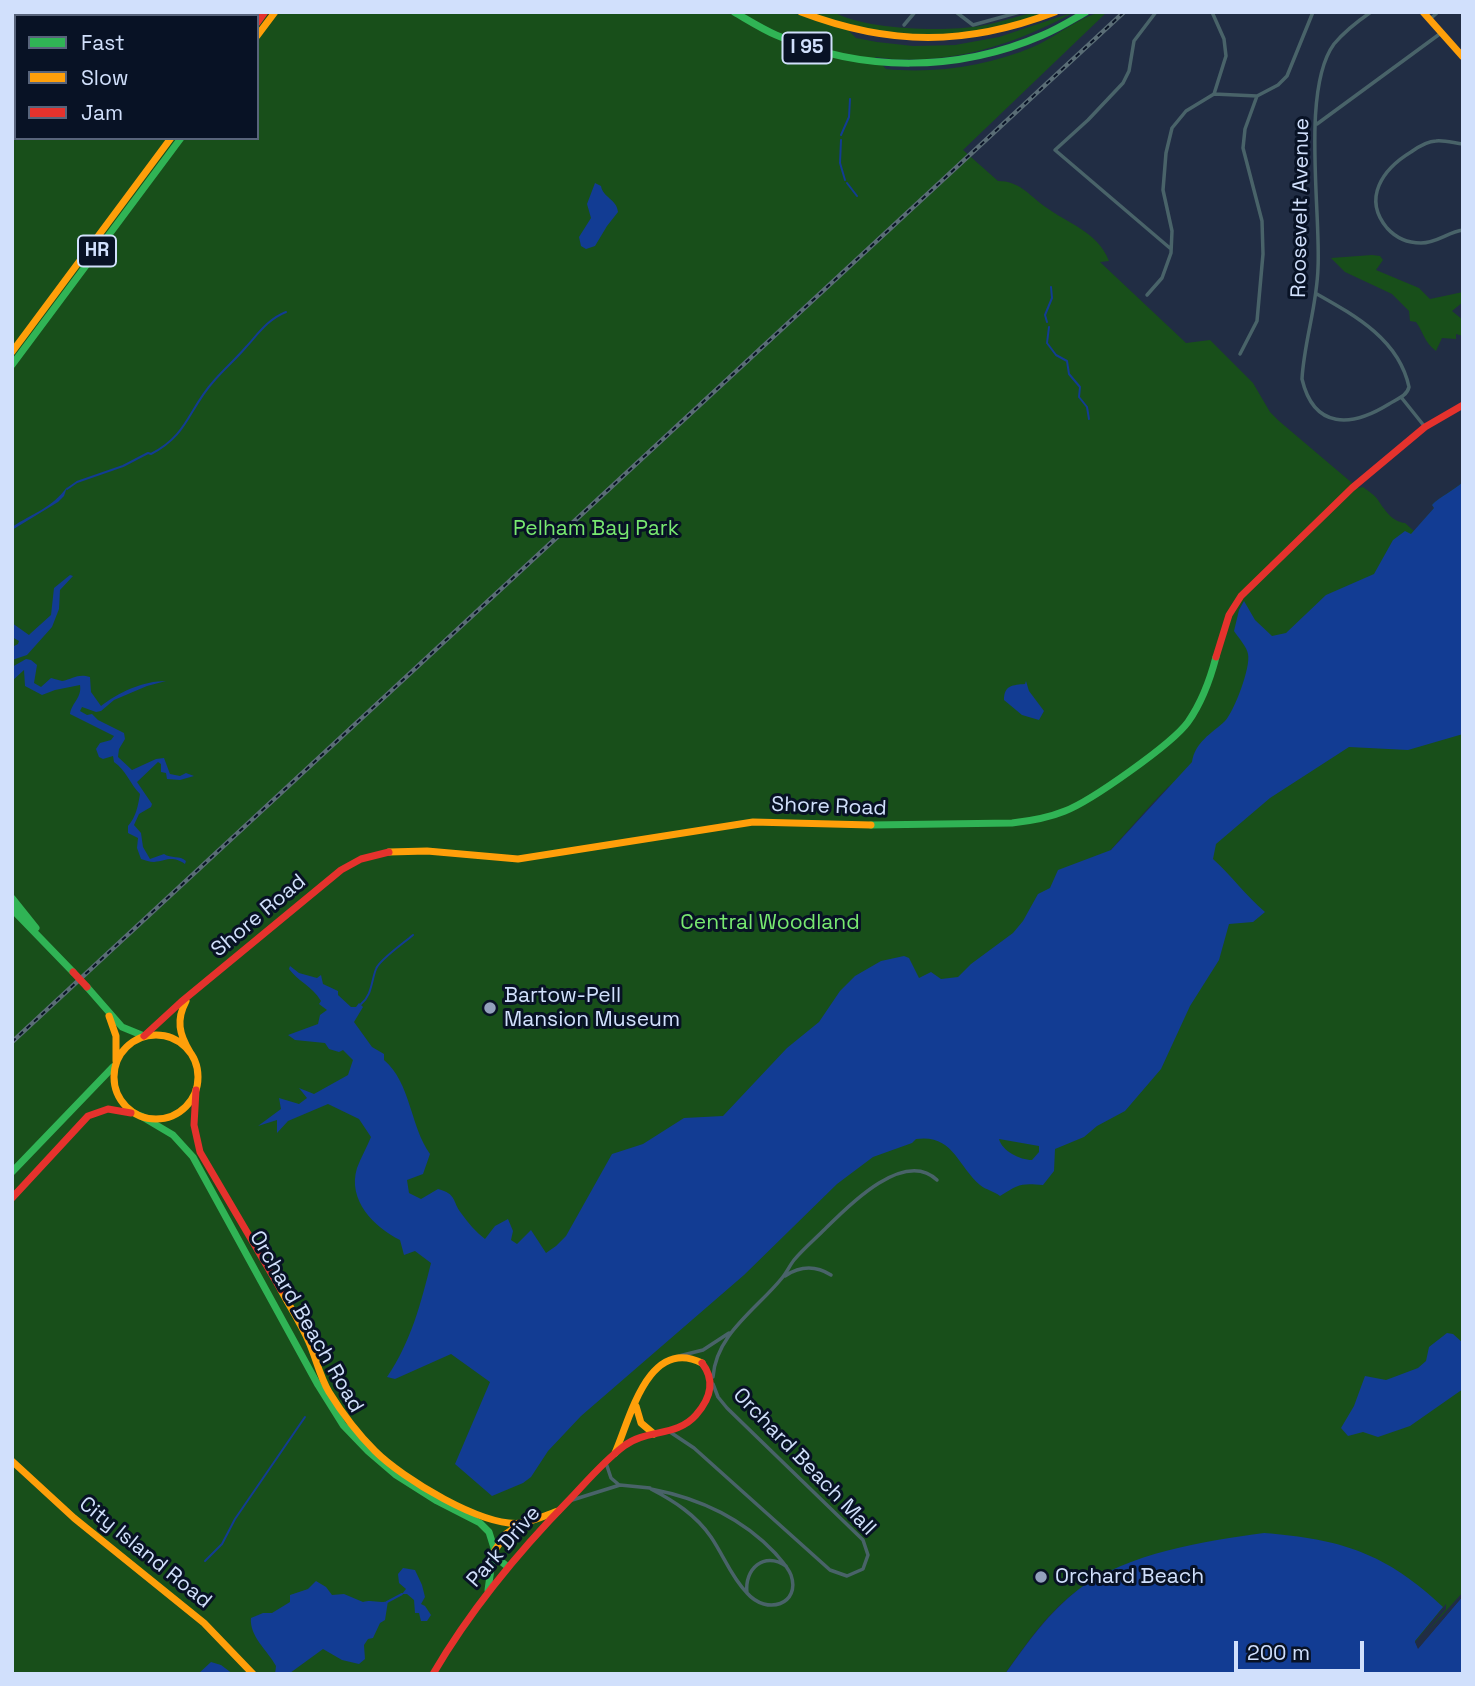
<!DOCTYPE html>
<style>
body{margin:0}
#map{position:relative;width:1475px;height:1686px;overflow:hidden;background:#212d44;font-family:"Space Grotesk",sans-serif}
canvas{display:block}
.frame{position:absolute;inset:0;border:14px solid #d1e0fc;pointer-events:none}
.legend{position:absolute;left:14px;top:14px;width:245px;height:126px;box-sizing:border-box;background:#081225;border:2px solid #58647b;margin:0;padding:9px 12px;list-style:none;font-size:21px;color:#d1e0fc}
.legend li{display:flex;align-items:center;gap:14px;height:35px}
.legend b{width:35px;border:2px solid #58647b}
.scale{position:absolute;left:1234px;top:1641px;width:130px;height:32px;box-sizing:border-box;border:4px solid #d1e0fc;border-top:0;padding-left:9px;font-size:21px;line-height:24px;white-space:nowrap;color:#d1e0fc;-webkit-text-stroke:5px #081225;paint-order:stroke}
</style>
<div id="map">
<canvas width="1475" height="1686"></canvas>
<div class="frame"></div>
<ul class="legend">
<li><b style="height:9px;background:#30b455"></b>Fast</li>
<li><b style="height:9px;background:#ff9f0a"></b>Slow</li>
<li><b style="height:9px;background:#e5322d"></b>Jam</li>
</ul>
<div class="scale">200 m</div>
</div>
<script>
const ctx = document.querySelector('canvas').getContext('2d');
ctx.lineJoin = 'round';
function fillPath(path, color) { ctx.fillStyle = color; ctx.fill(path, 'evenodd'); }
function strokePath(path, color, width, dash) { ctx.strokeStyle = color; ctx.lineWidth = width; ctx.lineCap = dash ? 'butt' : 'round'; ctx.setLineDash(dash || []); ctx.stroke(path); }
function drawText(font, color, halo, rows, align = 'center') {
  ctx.font = font + ' "Space Grotesk",sans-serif'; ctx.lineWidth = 6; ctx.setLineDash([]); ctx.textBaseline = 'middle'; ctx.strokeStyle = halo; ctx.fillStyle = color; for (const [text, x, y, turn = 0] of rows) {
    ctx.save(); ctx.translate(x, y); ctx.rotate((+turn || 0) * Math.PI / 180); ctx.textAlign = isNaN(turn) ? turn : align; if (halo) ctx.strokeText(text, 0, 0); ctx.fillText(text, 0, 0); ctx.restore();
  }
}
fillPath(new Path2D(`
 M45,12H834C864,30 945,32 980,26C1002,23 1023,12 1045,12C981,40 912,39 844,26L856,38L877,42L913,46L955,45L999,37L1074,12C1013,46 945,67 875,57L886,69C934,74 990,66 1035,46C1056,37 1085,12 1107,12L963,150L998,181C1019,181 1028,194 1044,206C1067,223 1098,232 1109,261L1100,262L1186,343L1210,340L1253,383L1270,412L1279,421L1358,488L1363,487C1368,491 1375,495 1378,500C1384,509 1392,522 1405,523L1414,531L1434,508L1432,505C1437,499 1455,489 1463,482V538L1265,669L1202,769L1168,787L1150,806L741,1264L1187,874L1224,835L1254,811L1306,761L1463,686V1596L1418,1649L1415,1642L1161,1553C1134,1562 1105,1572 1081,1588C1049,1610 1027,1643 1005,1674H12V72L16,66V138H257V16H43Z
 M1372,255L1380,256L1383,260L1376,270L1419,288L1430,299L1463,292V302L1452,311L1463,320V336L1456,334V339L1442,338L1436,351C1424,342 1424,333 1416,322L1410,321L1409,311L1392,294L1345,272L1331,258Z`), '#184f1a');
fillPath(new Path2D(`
 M12,12H78L80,16H16V100L12,101Z
 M595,183L601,186C603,198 617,199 618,212L607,226L595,246L586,249L581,246L579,237L591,218L587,204Z
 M1463,482V734L1408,750L1349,747L1270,798L1216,844L1213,859C1232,876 1246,896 1265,912L1253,922L1229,924L1219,960L1190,1006L1161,1069L1125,1111L1097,1126L1084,1137L1055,1149L1054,1171L1043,1185C1021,1183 1019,1184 1000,1196C994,1191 986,1190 980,1185C957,1165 953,1134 916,1139L912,1143L873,1157L837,1184L744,1275L581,1416L548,1451L531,1477L523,1483L492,1496L455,1464L490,1382L451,1354L395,1379L387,1377C411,1342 421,1303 431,1263L415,1251L404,1255L400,1240C374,1227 347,1200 357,1168C361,1157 367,1147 371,1137L359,1119L328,1104L288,1121L277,1133V1120L258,1126L281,1109L279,1098L299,1104L307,1098L299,1088L314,1094L348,1075L353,1060L343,1050L339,1052L329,1049L325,1043L295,1040L288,1035L318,1024L320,1015L327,1010L319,1004L321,1001C312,986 299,982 289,969L290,966L299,973L317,978L321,975L323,984L338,991V995L351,1007H356L359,1003L363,1007L354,1022L372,1047L384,1054V1060C411,1083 410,1126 430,1154L423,1174L407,1180L409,1193L421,1199L438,1189C457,1194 452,1201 461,1213C468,1223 476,1232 485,1239L495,1226L508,1219L513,1231L511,1240L517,1244L531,1230L546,1253L556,1246L566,1236L612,1154L643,1144L684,1118L723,1116L787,1048L819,1022L840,991L855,976L881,961L904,956L909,958L919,978L931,972L941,979L958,977L971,964L1013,933L1023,921L1038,894L1050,888L1058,870L1111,850L1192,762C1195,742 1211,734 1225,721C1234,712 1251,667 1248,654C1247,647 1238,637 1234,631L1239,610L1244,601L1255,620L1272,636L1286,633L1326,595L1374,574L1393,540L1405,531L1411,534L1434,508L1432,505C1438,498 1454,490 1463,482ZM999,1139L1039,1146V1152L1032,1160C1020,1160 1002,1151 999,1139Z
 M67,487L64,496L58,502L12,530V527C33,513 52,508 67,487Z
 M70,575L73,576L60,590L59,609L52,627L27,655L12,660V647L18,644L19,641L12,637V623L29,635L31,633L51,615L54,588Z
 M26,659L31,660L37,665L34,683L41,687L51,678L62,681C73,679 78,673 90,677L91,692L101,706C119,692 143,681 166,681L147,686L114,700L101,711L96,712L82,707L80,711L87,715L92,714L98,720L124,733L125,739L119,749L118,757L132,770L156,759L164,758L170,774L180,776L186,773L194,776L180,780L167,779L166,773L161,772V764L158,762L137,782L152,804L151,807L139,814L134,825L141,833L143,847L150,859L164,854C171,859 180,855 186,861L185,864C171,855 167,861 154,862C150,862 145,860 141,859L137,848L138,838L128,833V826C136,817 138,806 140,794C130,784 126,770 114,762L113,756L103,759L99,757L96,749L100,743L111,740L114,736L70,714C72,702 82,698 80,685L55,690L42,695L25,686L24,670L12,681V667Z
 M1026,681L1029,691L1044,711L1039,720L1022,715L1004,700C1004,685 1013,685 1025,684Z
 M1447,1333L1453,1334L1463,1343V1389L1410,1426L1378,1437L1363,1432L1348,1436L1341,1428L1354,1406L1365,1376L1386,1380L1418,1368L1426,1361L1429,1347Z
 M1264,1533C1341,1539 1386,1553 1443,1607L1415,1641L1418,1648L1463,1596V1674H1005C1027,1643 1049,1612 1079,1589C1128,1553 1205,1541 1264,1533Z
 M403,1568L415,1570L422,1585L425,1597L421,1604L425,1606L431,1615L427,1621H421L419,1613H415L414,1600L407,1594H402L406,1589L399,1583L398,1574Z
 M316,1581L326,1587L332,1595L344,1594L363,1602C373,1599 379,1604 388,1601L385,1620L380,1623L373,1638L368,1639L364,1645L365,1659L359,1664L342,1660L323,1649L290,1673L275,1674L276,1666C268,1651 249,1636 251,1618L263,1613H272L290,1602V1595L308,1589Z
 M211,1662L221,1665L233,1674H198Z`), '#123c93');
fillPath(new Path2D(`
 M1463,1592V1596L1418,1649L1415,1642L1446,1604V1609L1427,1632Z`), '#212d44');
strokePath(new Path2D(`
 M841,135L849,117L850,99
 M841,140L840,163L845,180
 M847,183L857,196
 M1047,322L1045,315L1052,298L1051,287
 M1049,327L1047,343L1056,355L1067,361L1069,374L1080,387L1079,397L1087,407L1089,419
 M67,489L77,482L123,466L148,453L151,454C188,435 188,410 213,382C223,370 236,359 246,347C258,334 268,319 286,312
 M361,1004C372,995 371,982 376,969C379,960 404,943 413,935
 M205,1561L222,1544L235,1519L305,1417
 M387,1602L402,1594`), '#123c93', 2);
strokePath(new Path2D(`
 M956,12L973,25L1020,12
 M1156,12L1134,41L1129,71L1123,83L1088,120L1055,150L1171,249
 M1212,12L1224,39L1226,56L1214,94
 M1429,20L1438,12
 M904,25L915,12
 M1317,124L1441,33
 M1463,144C1454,143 1444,140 1436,141C1427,141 1418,147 1411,152C1383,169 1362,198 1387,228C1396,238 1408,243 1421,243C1437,243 1448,232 1463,230
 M1317,294C1356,316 1399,340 1409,387C1407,396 1397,399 1389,404C1352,427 1314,430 1302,379C1304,342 1317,306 1318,268C1321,212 1301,89 1334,44C1344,32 1358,21 1371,12
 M1147,295L1162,278L1171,253L1172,231L1163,190L1166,153L1172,128L1186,111L1214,94L1257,96L1278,85L1287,76L1313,12
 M1240,354L1257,321L1263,254L1262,221L1243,148L1245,129L1257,96
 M1401,397L1425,427
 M785,1276C800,1266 815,1265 831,1275
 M679,1356L703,1350L729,1333
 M713,1377C716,1334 757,1309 782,1278C787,1272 790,1265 794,1260C803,1249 815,1239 825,1229C847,1207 904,1148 937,1180
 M670,1432L694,1448L830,1570L847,1576L863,1569L868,1555L863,1540L727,1408L718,1397L713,1384
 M606,1463L611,1478L618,1484
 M569,1501L620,1485L650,1488
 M747,1593C731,1577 724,1556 711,1537C696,1515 674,1501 651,1489C698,1498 742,1518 775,1553C781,1560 788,1567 791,1575C801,1604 767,1616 747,1593C744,1569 764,1551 786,1566`), '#496369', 3.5);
strokePath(new Path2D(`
 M734,12C748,20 762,29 776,35C862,73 958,72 1043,35C1058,29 1072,20 1086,12
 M12,365L181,138
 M871,825L1012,823C1030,821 1048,818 1065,811C1091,801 1172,744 1188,722C1202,702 1210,680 1216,657
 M12,898L36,928
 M12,909L73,972
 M87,987L122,1027L144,1036
 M141,1116L173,1135L193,1157L318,1385L343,1425L368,1451L396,1475L437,1501L480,1523L489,1532L494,1548L488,1590
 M12,1172L113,1067
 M493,1555L508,1567`), '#30b455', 7);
strokePath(new Path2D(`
 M801,12C890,46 966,46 1055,12
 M1423,12L1463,57
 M257,36L275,12
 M12,352L171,138
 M389,852L427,851L518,859L753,822L871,825
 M186,1001C176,1020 179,1034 190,1052
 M109,1016L116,1036V1061
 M114 1077a42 42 0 1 1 84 0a42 42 0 1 1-84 0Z
 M281,1290C290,1307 301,1324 309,1342C316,1358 320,1377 329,1392C342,1413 357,1433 375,1451C402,1478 483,1528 522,1523C534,1521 547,1515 558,1511
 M636,1406L641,1423L654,1434
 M615,1453C630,1419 648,1336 702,1363
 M12,1461L74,1518L204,1623L253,1674
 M495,1550L506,1534L522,1523`), '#ff9f0a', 7);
strokePath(new Path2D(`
 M257,23L265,12
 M1216,657L1229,615L1241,596L1352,488L1425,427L1463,405
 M144,1036L181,1002L341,870L361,859L389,852
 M196,1090L194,1125L200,1152L281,1290
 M12,1198L88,1116L108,1109L131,1113
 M433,1674C471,1609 518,1552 571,1498C588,1480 604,1461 624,1446C646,1429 677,1437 696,1415C710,1399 716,1381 702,1363`), '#e5322d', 7);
const rail = new Path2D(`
 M12,1042L1124,12`);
strokePath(rail, '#5a6d76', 4.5);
strokePath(rail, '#081225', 2, [5]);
strokePath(new Path2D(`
 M73,972L87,987`), '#e5322d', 7);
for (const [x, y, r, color] of [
 [490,1008,7,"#93a1bc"],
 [1041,1577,7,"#93a1bc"]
]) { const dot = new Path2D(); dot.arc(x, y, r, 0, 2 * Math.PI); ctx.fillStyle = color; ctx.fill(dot); strokePath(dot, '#081225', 2.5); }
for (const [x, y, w] of [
 [807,48,49],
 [97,251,38]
]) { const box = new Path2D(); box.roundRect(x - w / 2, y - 15.5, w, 31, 5); ctx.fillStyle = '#081225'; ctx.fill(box); strokePath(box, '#d1e0fc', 2); }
drawText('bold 19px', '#d1e0fc', null, [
 ["I 95",807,48],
 ["HR",97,251]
]);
drawText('21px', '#d1e0fc', '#081225', [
 ["Roosevelt Avenue",1301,208,-89],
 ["Shore Road",829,807,2],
 ["Shore Road",259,916,-40],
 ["Orchard Beach Road",306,1322,60],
 ["Orchard Beach Mall",804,1462,46],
 ["Park Drive",504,1547,-49],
 ["City Island Road",145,1553,39]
]);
drawText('21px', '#78e970', '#081225', [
 ["Pelham Bay Park",596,529],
 ["Central Woodland",770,923]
]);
drawText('21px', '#d1e0fc', '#081225', [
 ["Bartow-Pell",504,996],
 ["Mansion Museum",504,1020],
 ["Orchard Beach",1055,1577]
], 'left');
</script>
